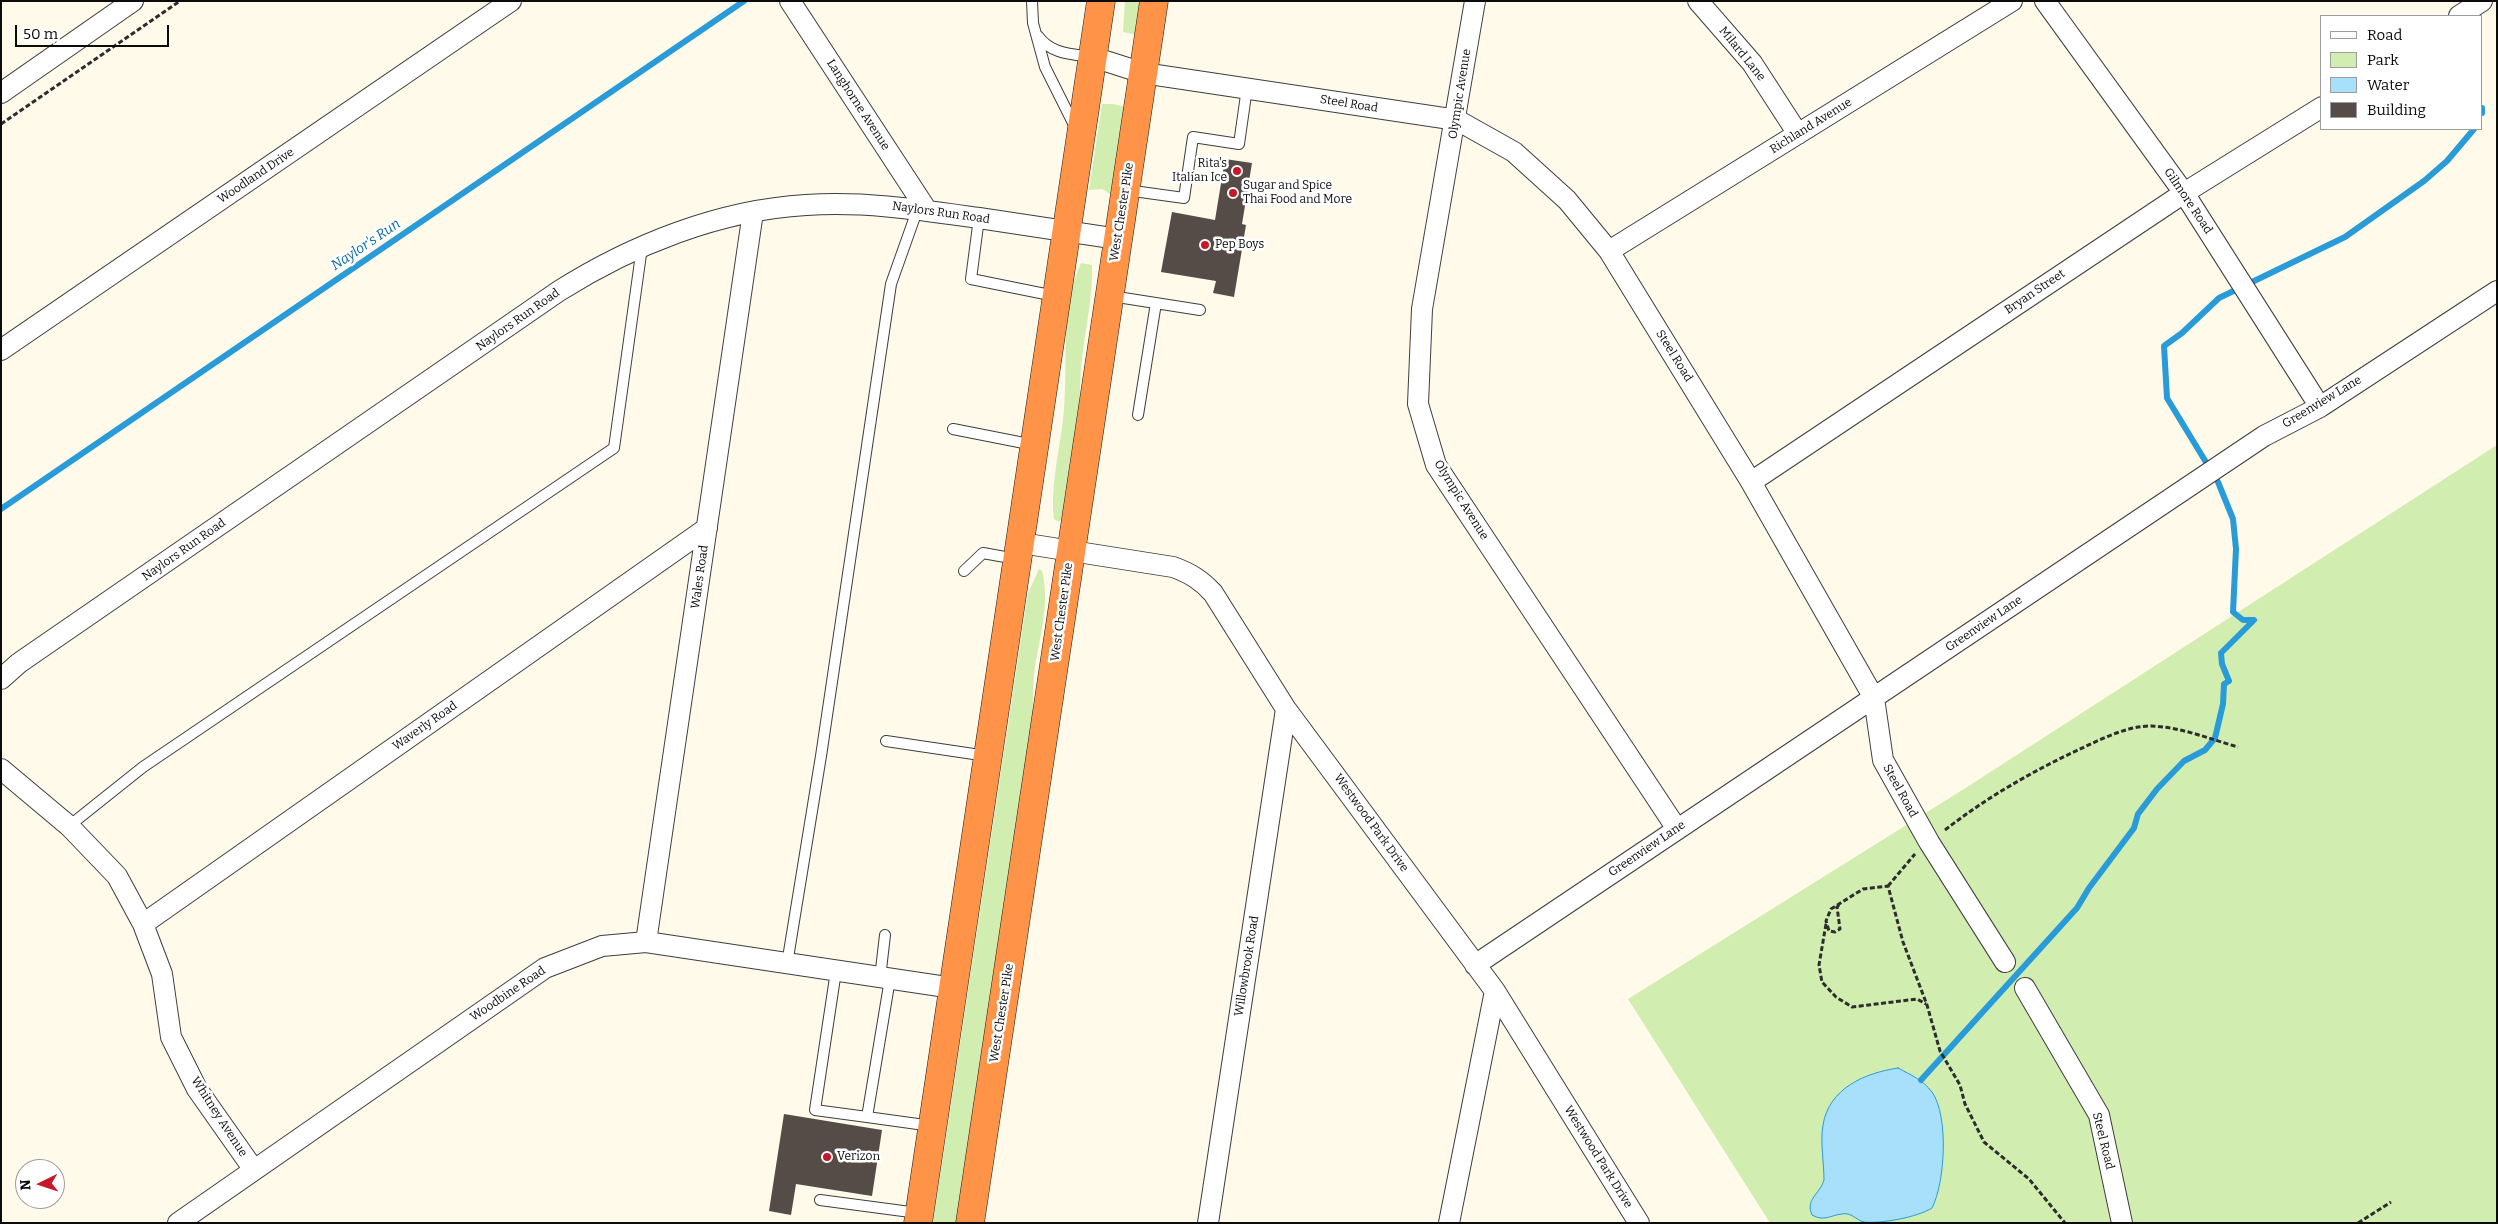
<!DOCTYPE html>
<style>
body{margin:0}
#map{position:relative;width:2498px;height:1224px;overflow:hidden;background:#fffae9;font-family:Bitter,serif}
canvas{display:block}
.frame{position:absolute;inset:0;border:2px solid #0b0b0b;pointer-events:none}
.legend{position:absolute;left:2320px;top:15px;width:162px;height:115px;box-sizing:border-box;background:#fff;border:1px solid #9d9d9d;margin:0;padding:6px 9px;list-style:none;font-size:15px;color:#0b0b0b}
.legend li{display:flex;align-items:center;gap:10px;height:25px}
.legend b{width:25px;border:1px solid #9d9d9d}
.north{position:absolute;left:15px;top:1159px;width:50px;height:50px;box-sizing:border-box;background:#fff;border:1px solid #9d9d9d;border-radius:50%;rotate:266deg;font-size:14px;font-weight:700;line-height:20px;text-align:center;color:#0b0b0b}
.north::after{content:'';display:block;margin:auto;width:18px;height:22px;background:#c61828;clip-path:polygon(50% 0,100% 100%,50% 72%,0 100%)}
.scale{position:absolute;left:15px;top:25px;width:154px;height:22px;box-sizing:border-box;border:2px solid #0b0b0b;border-top:0;padding-left:6px;font-size:15px;line-height:18px;white-space:nowrap;color:#0b0b0b;-webkit-text-stroke:4px #fff;paint-order:stroke}
</style>
<div id="map">
<canvas width="2498" height="1224"></canvas>
<div class="frame"></div>
<ul class="legend">
<li><b style="height:6px;background:#fff"></b>Road</li>
<li><b style="height:14px;background:#d2edb0"></b>Park</li>
<li><b style="height:14px;background:#a8e0fc"></b>Water</li>
<li><b style="height:14px;background:#554b47"></b>Building</li>
</ul>
<div class="north">N</div>
<div class="scale">50 m</div>
</div>
<script>
const ctx = document.querySelector('canvas').getContext('2d');
ctx.lineJoin = 'round';
function fillPath(path, color) { ctx.fillStyle = color; ctx.fill(path, 'evenodd'); }
function strokePath(path, color, width, dash) { ctx.strokeStyle = color; ctx.lineWidth = width; ctx.lineCap = dash ? 'butt' : 'round'; ctx.setLineDash(dash || []); ctx.stroke(path); }
function drawText(font, color, halo, rows, align = 'center') {
  ctx.font = font + ' Bitter,serif'; ctx.lineWidth = 5; ctx.setLineDash([]); ctx.textBaseline = 'middle'; ctx.strokeStyle = halo; ctx.fillStyle = color; for (const [text, x, y, turn = 0] of rows) {
    ctx.save(); ctx.translate(x, y); ctx.rotate((+turn || 0) * Math.PI / 180); ctx.textAlign = isNaN(turn) ? turn : align; if (halo) ctx.strokeText(text, 0, 0); ctx.fillText(text, 0, 0); ctx.restore();
  }
}
fillPath(new Path2D(`
 M1125,1H1145L1138,35L1123,32Z
 M1102,104H1113L1129,108L1115,197L1102,189L1089,190Z
 M1081,263L1092,265C1093,300 1084,333 1081,368C1079,396 1079,507 1059,522L1054,519C1050,483 1061,446 1064,410C1068,362 1060,308 1081,263Z
 M2497,445V1223H1770L1628,999L1964,789Z
 M1039,569L1042,571C1051,605 1038,641 1034,675C1032,699 1033,724 1033,748L961,1223H933L1028,593Z`), '#d2edb0');
const water = new Path2D(`
 M1898,1068C1911,1075 1923,1080 1932,1092C1949,1116 1945,1183 1932,1208C1918,1217 1881,1224 1864,1222C1856,1220 1851,1212 1842,1214C1831,1215 1824,1222 1812,1215C1805,1199 1820,1194 1824,1180C1824,1162 1820,1142 1823,1125C1829,1088 1865,1073 1898,1068Z`);
fillPath(water, '#a8e0fc');
strokePath(water, '#299bd9', 1);
strokePath(new Path2D(`
 M2482,108V113
 M1,509L744,1
 M1921,1080L2077,908L2089,888L2134,828L2138,814L2157,789L2184,761L2205,750L2215,738L2223,704L2224,684L2229,681L2222,664L2221,653L2254,620H2243L2233,612L2236,549L2233,519L2218,482L2167,398L2164,346L2182,333L2219,298L2345,237L2424,181L2447,161L2474,129`), '#299bd9', 6);
fillPath(new Path2D(`
 M1225,159L1252,163L1242,224L1246,225L1234,297L1213,293L1216,281L1161,272L1172,212L1215,220Z
 M784,1114L882,1130L872,1196L796,1184L791,1215L769,1211Z`), '#554b47');
const lane = new Path2D(`
 M1032,1L1033,23L1045,67L1075,127
 M1038,36C1051,54 1071,54 1092,57
 M1126,190L1184,198L1193,137L1239,144L1247,88
 M979,218L971,279L1055,296
 M1111,296L1200,310
 M1138,415L1156,303
 M953,429L1034,445
 M964,571L983,553L1016,559
 M886,741L987,756
 M69,826L143,767L614,448L642,247
 M787,964L821,756L891,284L918,208
 M836,971L815,1110L867,1117L890,979
 M880,978L885,935
 M867,1117L932,1126
 M820,1200L918,1213`);
const street = new Path2D(`
 M790,1L926,209
 M1475,1L1422,309L1418,404L1436,465L1677,829
 M1698,1L1752,63L1798,134
 M2045,1L2184,193L2320,407
 M2459,16L2482,1
 M1093,57L1143,73L1457,120L1514,152L1567,200L1609,251L1751,482L1874,698L1883,760L1929,842L2005,962
 M1,93L133,1
 M1609,251L2012,1
 M1,350L511,1
 M1751,482L2184,193L2322,107
 M1021,543L1173,567C1190,573 1201,580 1213,593L1286,709L1495,991L1639,1223
 M1,679L19,663L559,291C632,245 719,210 806,205C865,201 922,210 979,218C1026,225 1072,232 1118,239
 M1,769L69,826L117,876L143,924L162,974L171,1037L197,1089L254,1170
 M143,924L707,528
 M646,942L753,212
 M1475,965L2264,436L2320,407L2497,291
 M2025,988L2099,1115L2122,1223
 M178,1223L545,968L602,946L646,942L953,988
 M1208,1223L1286,709
 M1449,1223L1495,991`);
const highway = new Path2D(`
 M918,1223L1101,1
 M970,1223L1154,1`);
strokePath(lane, '#3e3e3e', 12);
strokePath(street, '#3e3e3e', 22);
strokePath(highway, '#1c1c1c', 29);
strokePath(new Path2D(`
 M1,124L180,1
 M1945,830C1986,798 2031,772 2078,750C2097,741 2117,731 2138,727C2169,722 2209,739 2238,747
 M1888,886L1915,854
 M1839,905L1837,907L1840,929L1835,932L1829,931L1826,921L1831,909L1863,889L1888,886L1903,942L1927,1005L1940,1051L1960,1085L1965,1104L1984,1142L2029,1179L2065,1223
 M1826,924L1819,965L1822,982L1836,997L1852,1007L1917,999L1926,1004
 M2358,1223L2391,1202`), '#2d2d2d', 3, [5, 2.5]);
strokePath(lane, '#fff', 10);
strokePath(street, '#fff', 20);
strokePath(highway, '#ff9347', 28);
for (const [x, y, r, color] of [
 [1237,171,5,"#c61828"],
 [1233,193,5,"#c61828"],
 [1205,245,5,"#c61828"],
 [827,1157,5,"#c61828"]
]) { const dot = new Path2D(); dot.arc(x, y, r, 0, 2 * Math.PI); ctx.fillStyle = color; ctx.fill(dot); strokePath(dot, '#fff', 2); }
drawText('12px', '#0b0b0b', '#fff', [
 ["Milard Lane",1742,54,51],
 ["Olympic Avenue",1460,94,-81],
 ["Steel Road",1349,104,9],
 ["Langhorne Avenue",858,105,57],
 ["Richland Avenue",1811,126,-32],
 ["Woodland Drive",256,176,-34],
 ["Gilmore Road",2188,201,56],
 ["West Chester Pike",1122,212,-81],
 ["Naylors Run Road",941,213,8],
 ["Bryan Street",2035,292,-34],
 ["Naylors Run Road",518,320,-35],
 ["Steel Road",1674,356,58],
 ["Greenview Lane",2322,402,-31],
 ["Olympic Avenue",1461,500,58],
 ["Naylors Run Road",184,550,-35],
 ["Wales Road",700,577,-82],
 ["West Chester Pike",1062,612,-82],
 ["Greenview Lane",1984,624,-34],
 ["Waverly Road",425,726,-35],
 ["Steel Road",1900,791,61],
 ["Westwood Park Drive",1371,823,54],
 ["Greenview Lane",1647,849,-34],
 ["Willowbrook Road",1247,966,-81],
 ["Woodbine Road",508,994,-34],
 ["West Chester Pike",1002,1013,-81],
 ["Whitney Avenue",219,1117,57],
 ["Steel Road",2103,1141,76],
 ["Westwood Park Drive",1598,1157,58]
]);
drawText('12px', '#0b0b0b', '#fff', [
 ["Rita's",1227,164,"right"],
 ["Italian Ice",1227,178,"right"],
 ["Sugar and Spice",1243,186],
 ["Thai Food and More",1243,200],
 ["Pep Boys",1215,245],
 ["Verizon",837,1157]
], 'left');
drawText('italic 14px', '#0b6aa7', '#fff', [
 ["Naylor's Run",366,245,-34]
]);
</script>
